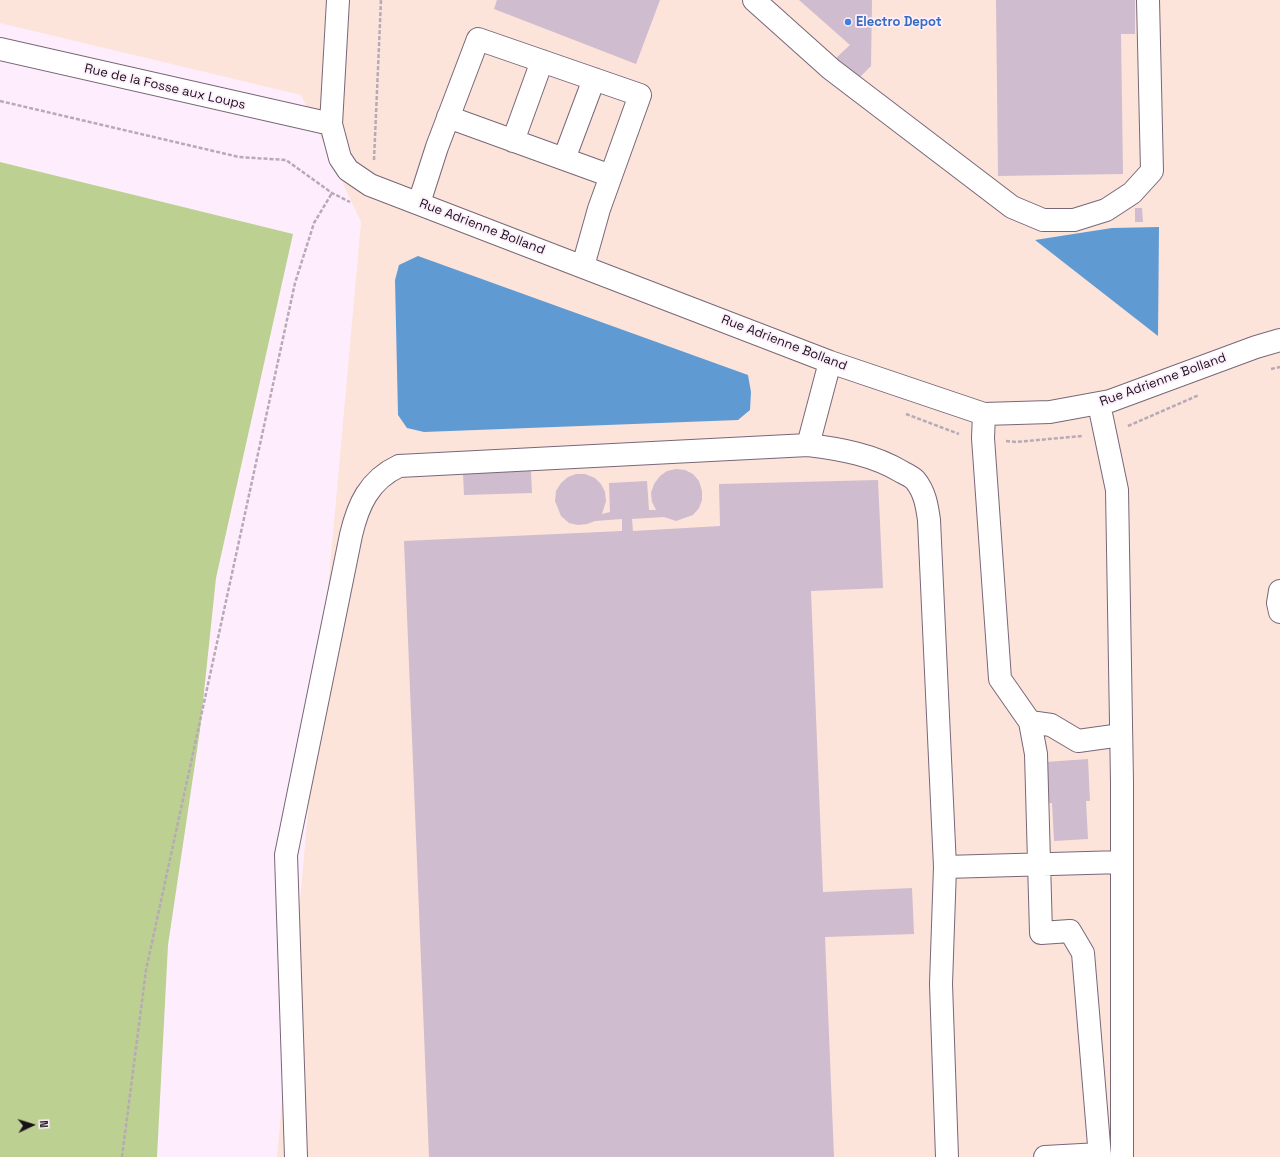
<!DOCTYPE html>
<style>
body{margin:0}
#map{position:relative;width:1280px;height:1157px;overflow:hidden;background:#feeefd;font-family:"Space Grotesk",sans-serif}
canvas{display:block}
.north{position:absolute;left:12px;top:1105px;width:40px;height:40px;-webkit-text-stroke:3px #feeefd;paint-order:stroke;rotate:86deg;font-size:11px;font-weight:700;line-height:16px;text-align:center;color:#181218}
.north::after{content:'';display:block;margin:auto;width:14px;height:18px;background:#181218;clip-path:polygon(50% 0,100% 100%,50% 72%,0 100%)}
</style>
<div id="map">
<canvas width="1280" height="1157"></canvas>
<div class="north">N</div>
</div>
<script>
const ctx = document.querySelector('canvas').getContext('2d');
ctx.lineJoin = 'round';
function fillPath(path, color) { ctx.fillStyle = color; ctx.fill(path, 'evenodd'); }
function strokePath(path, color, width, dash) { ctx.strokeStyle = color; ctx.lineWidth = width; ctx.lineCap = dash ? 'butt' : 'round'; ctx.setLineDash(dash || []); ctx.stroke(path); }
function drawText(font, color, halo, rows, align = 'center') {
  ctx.font = font + ' "Space Grotesk",sans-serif'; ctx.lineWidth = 3.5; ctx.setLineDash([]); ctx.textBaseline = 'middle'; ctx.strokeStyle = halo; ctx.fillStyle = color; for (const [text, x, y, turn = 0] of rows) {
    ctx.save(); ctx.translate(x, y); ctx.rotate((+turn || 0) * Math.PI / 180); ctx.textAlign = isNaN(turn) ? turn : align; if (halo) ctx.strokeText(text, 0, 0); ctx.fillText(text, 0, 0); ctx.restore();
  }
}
fillPath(new Path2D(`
 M0,0H1280V1157H277L361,222L301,95L0,23Z`), '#fce4da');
fillPath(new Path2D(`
 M0,162L293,234L216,578L200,730L168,945L157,1157H0Z`), '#bcd091');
fillPath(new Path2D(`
 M1159,227L1158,336L1035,240L1112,228Z
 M418,256L748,375L751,392L750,410L738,420L424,432L407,428L398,415L395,280L399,265Z`), '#609ad3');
fillPath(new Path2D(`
 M497,0H660L636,64L494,9Z
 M799,0H872L871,66L859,78L836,58L850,45Z
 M996,0H1135V34H1121L1123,174L998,176Z
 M1135,208H1142L1143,222H1135Z
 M676,469L685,470L693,474L699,481L702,491V500L699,508L693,515L676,521L664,517L632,519L633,531L720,526L719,484L878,480L883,588L811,591L823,892L912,888L914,934L825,937L834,1157H429L404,541L622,531V519L595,521L587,524L578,525L569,523L561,516L555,501L556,491L561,483L568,477L576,474H585L595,478L601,484L605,492L606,501L602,514L610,512L609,483L647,481L649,510H656L652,502L651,493L654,484L660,476L667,471Z
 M531,471L532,493L464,495L463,473Z
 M1088,759L1090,801H1086L1088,839L1054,841L1052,803H1048L1046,762Z`), '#cfbccf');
const minor = new Path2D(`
 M338,0L331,124L340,158L348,170L370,185L830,362L984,414L1050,412L1110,401L1256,347L1280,340
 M754,0L831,69L1012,207L1043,220H1074L1106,210L1132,193L1152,171L1148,0
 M0,49L331,124
 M448,117L611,176
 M513,141L542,61
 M564,159L594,79
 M419,203L437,147L478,39L640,95L599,209L583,266
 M830,362L808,445C841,449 874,455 902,472C906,474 912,477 915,480C925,492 927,506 929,520L945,867L941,984L947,1157
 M1099,404L1117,490L1122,782V1157
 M984,414L983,438L1000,679L1030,722L1036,754L1041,933L1070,931L1083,953L1100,1157
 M1280,591L1278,603L1280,612
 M1030,722L1051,725L1078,741L1121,735
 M945,867L1122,862
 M296,1157L286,855L351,535C358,505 369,480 399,466L808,445
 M1045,1157L1100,1154`);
strokePath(minor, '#796778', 24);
strokePath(new Path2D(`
 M0,101L239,157L286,160L332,193L350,202
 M374,160L381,0
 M1271,369L1280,367
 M906,414L959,434
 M1128,426L1199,395
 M1006,441L1016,442L1082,436
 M122,1157L146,970L295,283L314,223L332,193`), '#b7aab6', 2.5, [4, 2]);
strokePath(minor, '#fff', 22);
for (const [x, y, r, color] of [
 [848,22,4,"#3f7fe0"]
]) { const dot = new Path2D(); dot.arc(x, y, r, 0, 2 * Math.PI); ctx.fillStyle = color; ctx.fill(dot); strokePath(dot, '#feeefd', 1.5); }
drawText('bold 13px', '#366cbe', '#feeefd', [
 ["Electro Depot",856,22]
], 'left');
drawText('13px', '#181218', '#feeefd', [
 ["Rue de la Fosse aux Loups",165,87,13],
 ["Rue Adrienne Bolland",482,227,21],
 ["Rue Adrienne Bolland",784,343,21],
 ["Rue Adrienne Bolland",1163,380,-20]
]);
</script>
